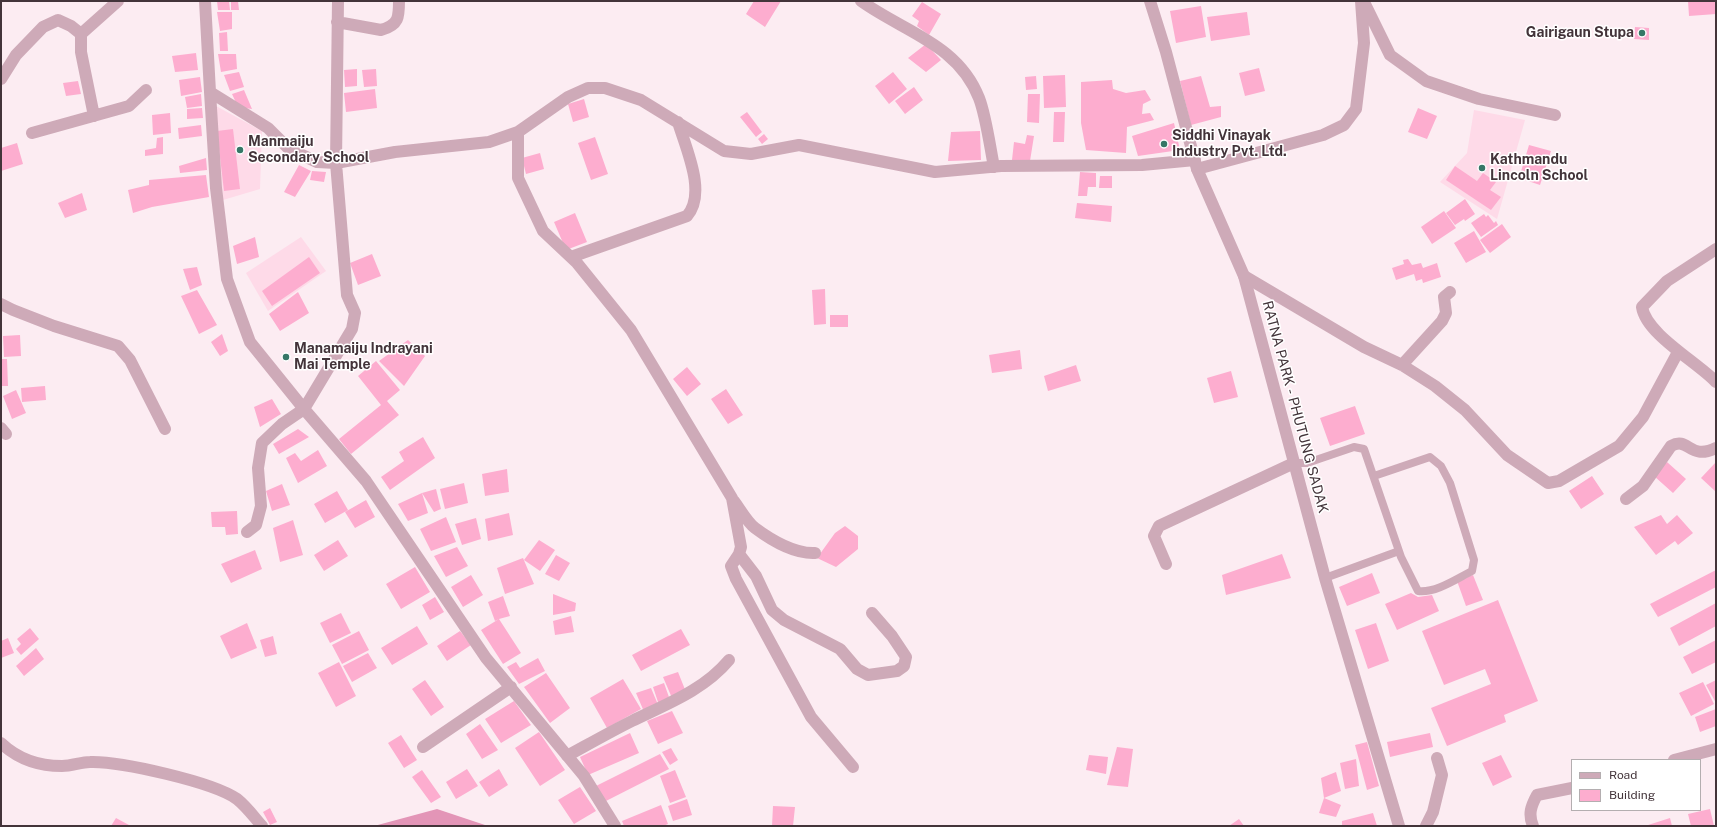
<!DOCTYPE html>
<style>
body{margin:0}
#map{position:relative;width:1717px;height:827px;overflow:hidden;background:#fcecf2;font-family:"Public Sans",sans-serif}
canvas{display:block}
.frame{position:absolute;inset:0;border:2px solid #43343a;pointer-events:none}
.legend{position:absolute;left:1571px;top:759px;width:130px;height:52px;box-sizing:border-box;background:#fff;border:1px solid #b4aeb0;margin:0;padding:5px 7px;list-style:none;font-size:12px;color:#43343a}
.legend li{display:flex;align-items:center;gap:8px;height:20px}
.legend b{width:20px;border:1px solid #b4aeb0}
</style>
<div id="map">
<canvas width="1717" height="827"></canvas>
<div class="frame"></div>
<ul class="legend">
<li><b style="height:5px;background:#ceaab8"></b>Road</li>
<li><b style="height:11px;background:#fdadcf"></b>Building</li>
</ul>
</div>
<script>
const ctx = document.querySelector('canvas').getContext('2d');
ctx.lineJoin = 'round';
function fillPath(path, color) { ctx.fillStyle = color; ctx.fill(path, 'evenodd'); }
function strokePath(path, color, width, dash) { ctx.strokeStyle = color; ctx.lineWidth = width; ctx.lineCap = dash ? 'butt' : 'round'; ctx.setLineDash(dash || []); ctx.stroke(path); }
function drawText(font, color, halo, rows, align = 'center') {
  ctx.font = font + ' "Public Sans",sans-serif'; ctx.lineWidth = 3; ctx.setLineDash([]); ctx.textBaseline = 'middle'; ctx.strokeStyle = halo; ctx.fillStyle = color; for (const [text, x, y, turn = 0] of rows) {
    ctx.save(); ctx.translate(x, y); ctx.rotate((+turn || 0) * Math.PI / 180); ctx.textAlign = isNaN(turn) ? turn : align; if (halo) ctx.strokeText(text, 0, 0); ctx.fillText(text, 0, 0); ctx.restore();
  }
}
fillPath(new Path2D(`
 M216,106L262,131L260,189L223,200L220,169Z
 M1474,110L1525,120L1497,219L1440,182L1467,153Z
 M301,237L326,271L268,311L246,273Z`), '#fedae8');
fillPath(new Path2D(`
 M437,809L488,826H374Z`), '#e395b7');
fillPath(new Path2D(`
 M217,1H229L230,10H218Z
 M231,1H238L239,10H231Z
 M754,1H781L765,27L746,14Z
 M1688,1H1716V14L1689,16Z
 M922,2L941,14L929,35L917,26L919,21L912,16Z
 M1201,6L1206,37L1176,43L1170,11Z
 M217,12H232V29L220,31Z
 M1247,12L1250,35L1211,41L1207,17Z
 M1635,27L1649,28V40L1634,39Z
 M227,32L228,51H220L219,33Z
 M926,44L941,60L926,72L908,58Z
 M196,53L198,70L175,72L172,56Z
 M218,54H236L237,69L221,72Z
 M1259,68L1265,91L1245,96L1239,73Z
 M357,69V86L345,87L344,70Z
 M376,69L377,86L364,87L362,70Z
 M239,72L244,87L230,91L224,75Z
 M893,72L907,89L889,104L875,86Z
 M1065,75L1066,107L1044,108L1043,76Z
 M1036,76L1037,89L1026,90L1025,77Z
 M1201,76L1210,107L1221,106V117L1191,125L1180,81Z
 M200,77L202,92L181,96L179,80Z
 M1112,80L1113,89L1126,93L1145,90L1151,100L1143,104L1142,114L1150,113L1154,120L1127,127L1126,153L1086,150L1081,123V82Z
 M78,81L81,94L66,96L63,83Z
 M914,87L923,100L905,114L895,101Z
 M375,89L377,108L346,112L344,93Z
 M244,90L252,109L238,107L232,94Z
 M201,94L202,106L187,108L185,97Z
 M1028,94H1040L1039,123L1027,122Z
 M584,99L589,117L573,122L568,104Z
 M202,108L203,118L187,119V109Z
 M1418,108L1437,116L1427,139L1408,132Z
 M747,112L762,132L756,137L740,117Z
 M1054,112H1065L1064,142H1053Z
 M170,113L171,133L153,135L152,115Z
 M1174,123L1180,150L1138,156L1132,136Z
 M201,125L202,136L179,139L178,128Z
 M233,129L240,189L224,191L217,131Z
 M980,131L981,160L948,161L951,132Z
 M764,134L768,139L762,144L758,139Z
 M1027,135L1034,136L1030,161L1012,160L1014,142L1025,144Z
 M163,137V154L145,156V150L156,148L157,138Z
 M595,137L608,174L591,180L578,143Z
 M17,143L23,164L1,171V148Z
 M1529,145L1551,151L1540,185L1519,178Z
 M540,153L544,169L526,174L522,158Z
 M206,158L207,170L180,173L179,166Z
 M299,165L311,171L295,197L284,192Z
 M1455,166L1477,181L1483,173L1496,182L1490,190L1501,197L1491,210L1446,180Z
 M312,171L326,172L324,182L310,180Z
 M1080,172L1096,173V187H1088L1087,196H1078Z
 M206,175L209,197L152,207L133,213L128,190L149,185V180Z
 M1100,176H1112V188H1099Z
 M82,193L87,210L65,218L58,203Z
 M1465,199L1475,214L1465,221L1464,219L1455,225L1446,213Z
 M1077,203L1112,206L1111,222L1075,218Z
 M1444,211L1456,228L1432,244L1421,227Z
 M575,213L587,242L566,250L554,222Z
 M1484,214L1486,217L1488,215L1494,223L1496,221L1498,225L1481,237L1471,223Z
 M1502,224L1511,237L1490,253L1480,240Z
 M1474,231L1486,252L1466,263L1454,243Z
 M255,237L259,257L237,264L233,246Z
 M372,254L381,276L358,285L350,263Z
 M309,257L320,273L272,306L262,291Z
 M1408,259L1412,265L1421,263L1423,268L1437,263L1441,277L1423,283L1422,279L1416,281L1414,274L1396,280L1392,268L1404,264L1403,260Z
 M197,267L202,285L190,290L183,269Z
 M825,289L826,324L814,325L812,290Z
 M197,290L217,325L199,334L181,296Z
 M298,292L309,313L280,331L269,314Z
 M830,315H848V327H830Z
 M222,334L228,351L220,356L211,342Z
 M20,335L21,356L4,357L3,336Z
 M408,340L425,356L404,386L379,361Z
 M1020,350L1022,369L992,373L989,355Z
 M1,359H7L8,386H1Z
 M376,361L400,390L387,401L399,415L351,454L339,439L381,405L358,376Z
 M1076,365L1081,381L1048,391L1044,376Z
 M687,367L701,384L687,396L673,379Z
 M1231,371L1238,397L1214,403L1207,378Z
 M45,386L46,400L22,402L21,388Z
 M726,389L743,415L728,424L711,399Z
 M16,390L26,413L12,419L3,396Z
 M272,399L281,414L260,427L254,407Z
 M1355,406L1365,434L1330,446L1320,418Z
 M298,429L309,437L279,454L273,444Z
 M423,437L435,458L390,490L381,477L404,461L399,452Z
 M318,450L327,466L298,483L286,458L295,453L301,461Z
 M1667,462L1686,479L1673,493L1654,476Z
 M1716,462V490L1715,491L1701,478Z
 M507,469L509,492L485,496L482,474Z
 M1592,476L1604,494L1581,509L1569,491Z
 M464,483L468,503L445,509L440,489Z
 M282,484L290,505L272,511L266,491Z
 M436,489L441,509L434,512L422,493Z
 M337,491L348,510L325,523L314,504Z
 M422,493L428,513L408,521L398,504Z
 M366,500L375,517L355,528L345,512Z
 M237,511L238,534L226,535L225,527H212L211,512Z
 M509,513L513,535L488,541L485,519Z
 M1661,515L1667,524L1677,515L1693,533L1678,545L1675,541L1656,555L1634,527Z
 M446,517L456,542L431,551L420,529Z
 M476,518L481,539L462,545L455,524Z
 M293,520L303,555L280,562L273,528Z
 M845,526L858,536V549L836,567L817,558L835,533Z
 M338,540L348,556L324,571L314,555Z
 M539,540L555,550L540,571L524,560Z
 M457,547L468,566L446,577L434,556Z
 M255,550L262,569L231,583L221,564Z
 M1282,554L1291,578L1226,595L1222,575Z
 M556,555L570,563L559,581L545,574Z
 M523,558L534,584L505,594L497,568Z
 M415,567L430,592L401,609L386,584Z
 M1716,570V587L1658,617L1650,604Z
 M1372,573L1380,593L1347,606L1339,587Z
 M471,575L483,595L463,607L451,587Z
 M1473,575L1483,600L1466,606L1457,581Z
 M1411,593L1418,597L1432,595L1439,611L1397,630L1385,604Z
 M553,594L576,603L575,611L553,615Z
 M503,596L510,616L499,619L521,653L503,664L481,630L499,619L495,621L488,602Z
 M435,597L444,612L430,620L422,605Z
 M1498,600L1538,701L1504,715L1506,722L1447,746L1431,708L1491,684L1485,669L1444,685L1422,631Z
 M1716,603V626L1679,646L1670,628Z
 M341,613L351,633L330,643L320,623Z
 M571,616L574,632L555,635L553,621Z
 M247,623L257,648L231,659L220,636Z
 M1376,623L1389,661L1368,669L1355,630Z
 M417,626L428,644L392,665L381,648Z
 M30,628L39,639L21,655L16,649L21,644L17,639Z
 M681,629L690,645L641,671L632,655Z
 M359,631L369,650L342,664L332,645Z
 M460,631L471,645L447,661L437,646Z
 M273,636L277,654L265,657L260,640Z
 M8,638L14,653L1,658V641Z
 M1716,640V662L1692,674L1683,657Z
 M36,648L44,659L24,676L16,666Z
 M368,653L377,668L352,682L343,666Z
 M538,658L545,671L519,684L507,667L516,662L520,668Z
 M339,662L356,696L336,707L318,673Z
 M678,672L686,692L672,698L663,677Z
 M546,673L570,708L550,723L524,687Z
 M623,679L641,709L607,728L590,698Z
 M425,680L444,707L431,716L412,689Z
 M1716,680V703L1706,685Z
 M1703,682L1714,704L1691,716L1679,693Z
 M664,683L670,700L659,705L653,687Z
 M651,688L659,707L645,714L636,693Z
 M514,701L531,725L501,743L485,719Z
 M1716,709V726L1700,732L1695,717Z
 M672,711L683,733L658,744L647,721Z
 M480,724L498,750L482,759L466,734Z
 M539,732L565,770L540,786L515,748Z
 M630,733L639,753L588,775L580,757Z
 M1430,733L1433,747L1390,757L1387,742Z
 M401,735L417,760L404,768L388,743Z
 M1367,742L1379,786L1367,790L1355,745Z
 M1117,747L1133,749L1128,787L1107,785Z
 M671,748L678,760L670,765L662,752Z
 M660,754L669,769L604,802L596,786Z
 M1089,755L1108,757L1106,774L1086,770Z
 M1501,755L1512,777L1493,786L1482,763Z
 M1356,759L1359,786L1345,789L1340,763Z
 M467,769L478,786L456,799L446,782Z
 M499,769L508,785L489,797L479,782Z
 M422,770L441,797L431,803L412,777Z
 M675,770L686,797L670,803L660,776Z
 M1336,772L1341,791L1324,798L1321,778Z
 M580,787L596,811L574,824L558,800Z
 M1324,798L1341,805L1336,817L1319,813Z
 M687,799L692,815L673,821L668,806Z
 M661,805L668,824L663,826H624L622,821Z
 M773,806L795,807L793,826H772Z
 M270,808L277,822L270,825L263,812Z
 M1710,809L1714,826H1691L1688,814Z
 M1373,813L1377,826H1342V821Z
 M116,818L129,825L128,826H111Z
 M1670,818L1672,826H1645Z
 M1239,819L1244,826H1229Z`), '#fdadcf');
strokePath(new Path2D(`
 M1294,463H1307L1354,447L1364,449L1401,557L1418,591C1436,593 1456,579 1472,571L1474,560L1450,483L1441,466L1430,457L1374,476
 M1325,578L1399,551`), '#ceaab8', 8);
strokePath(new Path2D(`
 M205,1L210,92L268,128L289,149L317,162L336,163L338,1
 M861,1C904,32 958,44 979,98C986,116 990,147 994,167
 M1364,2L1390,55L1426,81L1479,99L1555,115
 M337,22L381,30C399,25 399,17 399,1
 M81,34L118,1
 M1,79L16,55L43,27L58,20L71,26L81,34V52L94,116
 M210,92L216,188L227,279L250,342L304,409L366,481L486,658L584,776L615,826
 M518,132V178L543,231L577,263L631,330L732,498L741,547L739,554L731,566L736,579L811,717L853,767
 M32,133L129,106L146,90
 M1197,169L1323,135L1344,125L1356,109L1364,43L1361,1
 M1716,249L1667,281L1642,307C1646,334 1697,362 1716,382
 M571,257L687,216C707,193 686,149 678,122
 M1244,276L1364,347L1402,365L1435,386L1465,410L1507,455L1548,483L1559,481L1619,446L1643,417L1678,352
 M1,304L13,310L54,326L118,346L130,360L165,429
 M1402,365L1442,321L1446,313L1444,297L1450,292
 M1,428L6,434
 M1626,499L1643,486L1671,446C1689,436 1689,461 1716,448
 M734,501C740,509 747,522 755,528C771,540 795,554 815,553
 M247,532L256,525L261,506L258,468L262,443L282,424L304,409L352,329L355,313L347,295L336,163L395,152L489,142L518,132L568,97L588,88H605L641,100L724,151L751,154L799,145L935,172L1001,166L1142,165L1195,160
 M739,554L756,576L772,610L784,620L840,649L857,669L868,675L897,671L904,666L906,657L892,636L872,613
 M1166,564L1154,536L1159,526L1294,463
 M1,743C18,759 40,766 62,766C72,766 81,762 90,762C120,761 213,782 237,799C247,807 254,817 262,826
 M423,747L511,687
 M567,756C589,744 610,732 632,721C667,704 704,690 729,660
 M1674,760L1716,749
 M1426,826L1433,812L1442,775L1437,758
 M1533,826C1528,814 1531,806 1537,795L1572,788`), '#ceaab8', 12);
strokePath(new Path2D(`
 M1150,1L1166,52L1197,169L1244,276L1325,578L1399,826`), '#ceaab8', 12);
for (const [x, y, r, color] of [
 [1642,33,4,"#367767"],
 [1164,144,4,"#367767"],
 [240,150,4,"#367767"],
 [1482,168,4,"#367767"],
 [286,357,4,"#367767"]
]) { const dot = new Path2D(); dot.arc(x, y, r, 0, 2 * Math.PI); ctx.fillStyle = color; ctx.fill(dot); strokePath(dot, '#fff', 1.5); }
drawText('bold 14px', '#43343a', '#fff', [
 ["Gairigaun Stupa",1634,33,"right"],
 ["Siddhi Vinayak",1172,136],
 ["Industry Pvt. Ltd.",1172,152],
 ["Manmaiju",248,142],
 ["Secondary School",248,158],
 ["Kathmandu",1490,160],
 ["Lincoln School",1490,176],
 ["Manamaiju Indrayani",294,349],
 ["Mai Temple",294,365]
], 'left');
drawText('14px', '#43343a', '#fff', [
 ["RATNA PARK - PHUTUNG SADAK",1295,407,75]
]);
</script>
